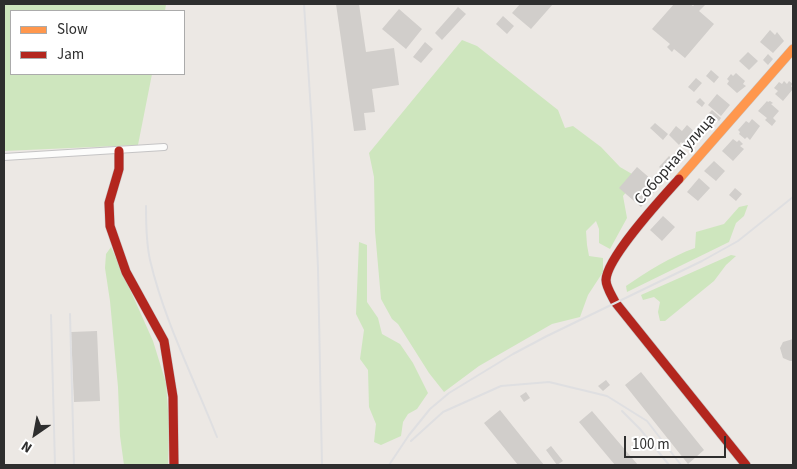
<!DOCTYPE html>
<meta charset="utf-8">
<style>
body{margin:0}
#map{position:relative;width:797px;height:469px;overflow:hidden;background:#ece8e4;font-family:"Source Sans 3",sans-serif}
canvas{display:block}
.frame{position:absolute;inset:0;border:5px solid #2e2e2e;pointer-events:none}
.legend{position:absolute;left:10px;top:10px;width:175px;height:65px;box-sizing:border-box;background:#fff;border:1px solid #ababab;margin:0;padding:6px 9px;list-style:none;font-size:15px;color:#2e2e2e}
.legend li{display:flex;align-items:center;gap:10px;height:25px}
.legend b{width:25px;border:1px solid #ababab}
.north{position:absolute;left:10px;top:409px;width:50px;height:50px;-webkit-text-stroke:4px #fff;paint-order:stroke;rotate:213deg;font-size:14px;font-weight:700;line-height:20px;text-align:center;color:#2e2e2e}
.north::after{content:'';display:block;margin:auto;width:18px;height:22px;background:#2e2e2e;clip-path:polygon(50% 0,100% 100%,50% 72%,0 100%)}
.scale{position:absolute;left:624px;top:436px;width:102px;height:22px;box-sizing:border-box;border:2px solid #2e2e2e;border-top:0;padding-left:6px;font-size:15px;line-height:18px;white-space:nowrap;color:#2e2e2e;-webkit-text-stroke:4px #fff;paint-order:stroke}
</style>
<div id="map">
<canvas width="797" height="469"></canvas>
<div class="frame"></div>
<ul class="legend">
<li><b style="height:6px;background:#ff974d"></b>Slow</li>
<li><b style="height:6px;background:#b3261e"></b>Jam</li>
</ul>
<div class="north">N</div>
<div class="scale">100 m</div>
</div>
<script>
const ctx = document.querySelector('canvas').getContext('2d');
ctx.lineJoin = 'round';
function fillPath(path, color) { ctx.fillStyle = color; ctx.fill(path, 'evenodd'); }
function strokePath(path, color, width, dash) { ctx.strokeStyle = color; ctx.lineWidth = width; ctx.lineCap = dash ? 'butt' : 'round'; ctx.setLineDash(dash || []); ctx.stroke(path); }
function drawText(font, color, halo, rows, align = 'center') {
  ctx.font = font + ' "Source Sans 3",sans-serif'; ctx.lineWidth = 4; ctx.setLineDash([]); ctx.textBaseline = 'middle'; ctx.strokeStyle = halo; ctx.fillStyle = color; for (const [text, x, y, turn = 0] of rows) {
    ctx.save(); ctx.translate(x, y); ctx.rotate((+turn || 0) * Math.PI / 180); ctx.textAlign = isNaN(turn) ? turn : align; if (halo) ctx.strokeText(text, 0, 0); ctx.fillText(text, 0, 0); ctx.restore();
  }
}
fillPath(new Path2D(`
 M4,4H166L165,11H11V74H152L138,145L4,151Z
 M462,40L477,46L558,110L565,128L573,126L601,147L620,167L632,174V185L623,196L627,218L610,249L599,243V229L596,221L586,231L587,245L589,256L603,258V272L588,295L580,317L552,324L479,366L444,392L429,373L398,324L392,319L381,299L375,231L374,177L369,153Z
 M748,205L744,216L736,223L729,242L627,292L626,286C648,271 670,257 695,248L696,232L724,224L739,207Z
 M359,242L367,245V302L378,318L382,334L400,344L413,363L428,393L417,409L408,414L403,422L401,436L381,445L374,442L376,424L369,407L368,370L360,359L364,330L356,314Z
 M111,247L153,341L166,383L169,424L168,465H124L120,436L118,387L110,301L105,268L106,254Z
 M731,255L736,256L726,265L714,281L665,321H660L658,312L660,302L654,297L643,300L641,295Z`), '#cee6be');
fillPath(new Path2D(`
 M336,4H359L366,52L394,48L399,85L372,89L375,112L364,113L366,130L354,131Z
 M520,4H553L531,29L512,13Z
 M674,4H690L693,6L695,4H706L699,11L714,24L685,58L674,49L672,52L667,47L670,44L652,29Z
 M458,7L466,14L442,40L435,33Z
 M399,9L422,29L406,49L382,29Z
 M503,16L514,26L507,34L496,24Z
 M770,30L775,35L777,32L784,41L773,53L760,42Z
 M425,42L433,49L421,63L413,57Z
 M748,52L758,61L749,70L739,61Z
 M768,54L773,59L768,65L763,60Z
 M711,70L719,77L714,83L706,76Z
 M736,73L745,81L743,84L746,86L737,93L727,84L729,81L727,79L731,74L733,76Z
 M696,78L702,83L694,92L688,87Z
 M784,81L787,84L789,81L793,84L791,86L793,89L783,101L775,94L778,91L774,88L779,82L782,84Z
 M717,94L730,105L721,116L708,105Z
 M700,98L705,103L702,107L696,102Z
 M767,101L768,102L770,101L773,103L771,104L779,111L773,118L776,121L772,126L765,120L767,118L758,111Z
 M712,110L721,118L719,121L709,113Z
 M752,119L760,126L750,140L747,137L745,139L739,134L740,132L738,130L746,121L749,123Z
 M655,123L668,134L663,140L650,128Z
 M687,125L696,133L693,137L696,140L688,149L681,142L679,145L669,135L676,126L682,131Z
 M733,139L737,142L739,140L743,144L740,146L744,149L733,161L722,151Z
 M669,156L678,165L669,176L659,167Z
 M714,161L725,171L716,181L704,171Z
 M637,167L659,186L641,207L619,188Z
 M699,178L710,188L698,201L687,192Z
 M735,188L742,194L736,201L729,195Z
 M663,216L675,227L662,241L650,230Z
 M97,331L100,401L74,402L71,332Z
 M793,339V361H790L783,358L780,348L783,342Z
 M641,372L704,450L688,464L625,385Z
 M606,380L610,385L603,391L598,386Z
 M526,392L530,398L524,402L520,396Z
 M500,410L544,465H518L484,423Z
 M592,411L638,465H615L579,422Z
 M551,446L563,461L557,465L546,450Z`), '#d1cecb');
const street = new Path2D(`
 M4,157L164,147`);
const slow = new Path2D(`
 M679,179L793,49`);
const jam = new Path2D(`
 M119,151V169L109,203L110,226L126,272L164,341L173,397L174,465
 M679,179C662,198 607,257 606,280C606,287 612,296 615,302L746,465`);
strokePath(street, '#c5c4c5', 8);
strokePath(slow, '#c5c4c5', 10);
strokePath(jam, '#c5c4c5', 10);
strokePath(street, '#fcfcfb', 6);
strokePath(slow, '#ff974d', 9);
strokePath(jam, '#b3261e', 9);
strokePath(new Path2D(`
 M304,4L312,127L318,268L322,465
 M146,206C146,224 146,242 150,260C164,320 194,379 217,437
 M70,314L74,465
 M51,315L55,465
 M622,411L640,429L669,465
 M411,441L443,412L501,386L549,382L607,396L647,421L681,465
 M389,465L409,435L430,409L449,393L513,354L547,336L702,261L738,241L793,197`), '#dfdfe1', 2);
drawText('16px', '#2e2e2e', '#fff', [
 ["Соборная улица",676,160,-49]
]);
</script>
